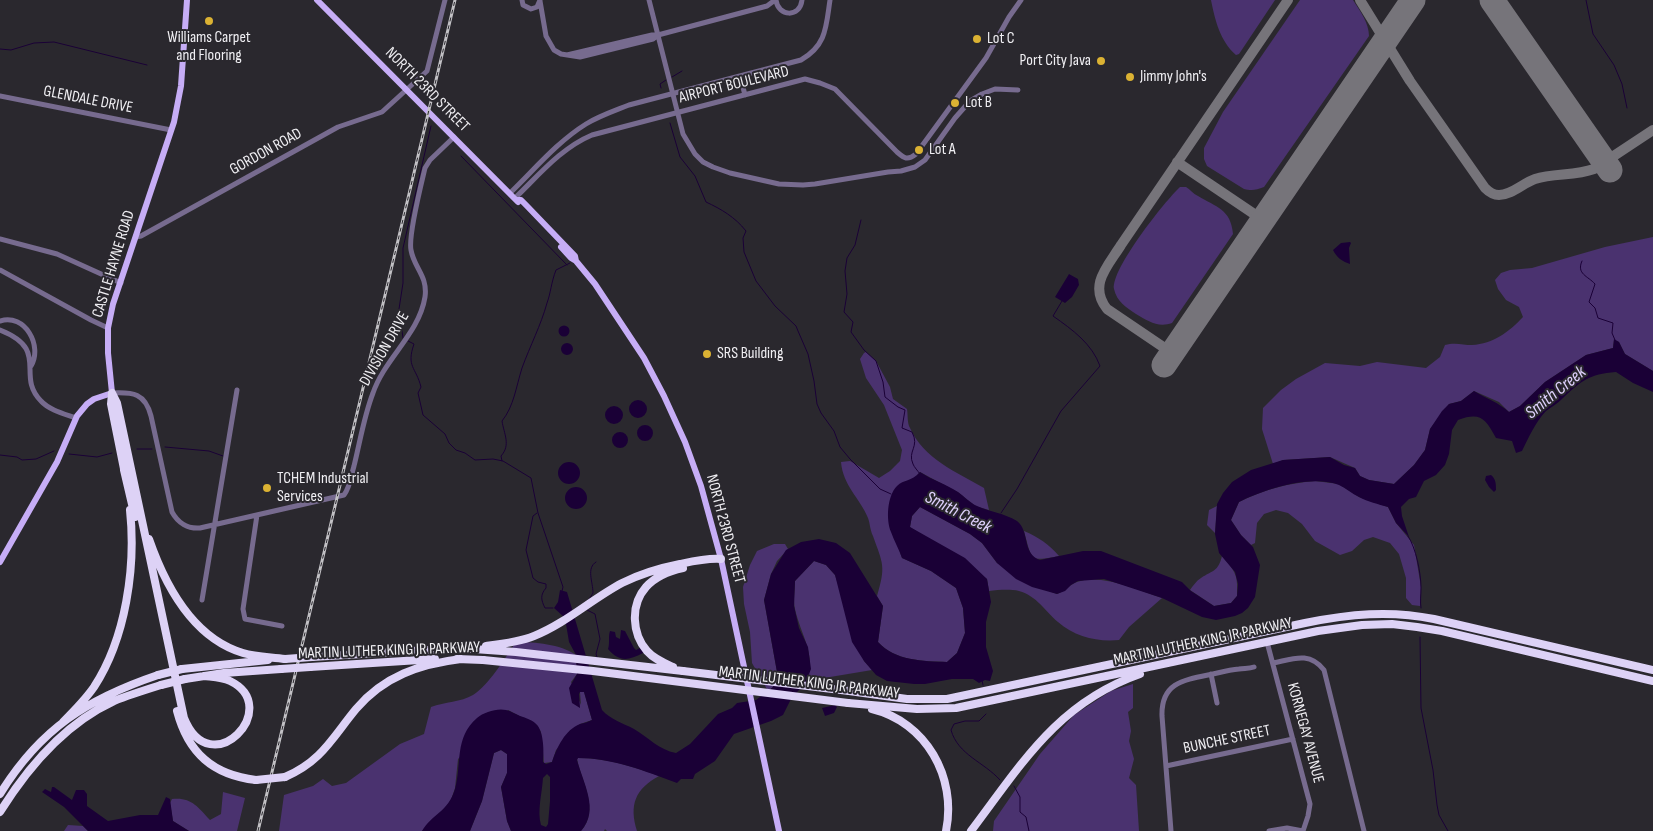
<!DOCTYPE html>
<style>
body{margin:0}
canvas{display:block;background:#2a282e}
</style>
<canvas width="1653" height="831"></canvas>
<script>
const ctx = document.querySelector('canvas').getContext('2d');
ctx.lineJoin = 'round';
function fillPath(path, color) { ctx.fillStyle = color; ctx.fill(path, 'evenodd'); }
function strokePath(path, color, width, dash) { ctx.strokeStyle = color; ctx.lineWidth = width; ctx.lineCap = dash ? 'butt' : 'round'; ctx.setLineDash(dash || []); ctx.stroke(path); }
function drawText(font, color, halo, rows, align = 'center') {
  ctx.font = font + ' "Sofia Sans Condensed",sans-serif'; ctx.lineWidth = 4; ctx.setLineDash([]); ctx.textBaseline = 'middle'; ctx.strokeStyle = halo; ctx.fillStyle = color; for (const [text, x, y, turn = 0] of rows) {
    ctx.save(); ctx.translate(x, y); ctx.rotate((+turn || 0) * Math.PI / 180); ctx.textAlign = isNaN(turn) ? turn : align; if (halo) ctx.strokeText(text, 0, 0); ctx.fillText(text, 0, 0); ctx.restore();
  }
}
fillPath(new Path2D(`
 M1211,0H1275L1239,54L1236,55C1220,41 1215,20 1211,0Z
 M1300,0H1353C1360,11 1369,23 1369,36L1264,187C1256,190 1252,191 1244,189L1207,166L1204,159V148L1223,112Z
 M1180,187H1186C1190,189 1193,194 1198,196C1216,207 1231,209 1233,234L1172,323C1158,328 1148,321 1136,314C1126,307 1117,302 1114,289C1111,269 1165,201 1180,187Z
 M1653,237V371L1625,354L1619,342L1614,340L1613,348L1586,355L1545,382L1520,406L1509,412L1499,402L1474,391L1461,401L1449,404L1430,429L1425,450L1414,465L1394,484L1369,480L1360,476L1355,468L1330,457L1283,460L1273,464L1262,429L1263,408L1281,390L1296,379L1325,363L1360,366L1377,362L1426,368L1440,357L1445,345C1455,342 1463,345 1472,345C1493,344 1510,331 1523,317L1519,307L1506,300L1498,289L1495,280L1501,273L1510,270L1532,268L1605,247Z
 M866,352L876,361L890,387L893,399L907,409C908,415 907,423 910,428C923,458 956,472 984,488L989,510L975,506L959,493L920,472L913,480L904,482L898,546L902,558L931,571L956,588L963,608L965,633L957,653L947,662C923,661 895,661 878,642L883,606L877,596C886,566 883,564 873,536C870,530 870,523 868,518C860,498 843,486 841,462L850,461L879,478L890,471L900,461L902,450L884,405L866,378L860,359L864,353Z
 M1315,481L1339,484L1359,497L1388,507L1396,523L1414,545L1421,587L1420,606L1412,605L1406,598V578L1399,554L1390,543L1373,537L1364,540L1352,551L1340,555L1315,541L1302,524L1288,513L1276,510L1264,514L1257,523L1255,543L1251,545L1241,535L1231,520L1239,502C1263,490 1289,483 1315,481Z
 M1217,506L1215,533L1207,525L1209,510Z
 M920,507L970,534L982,543L997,563L1046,590L1057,594C1065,591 1069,585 1077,582C1100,573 1139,590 1162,598L1129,627L1119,640C1097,642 1075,637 1058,622C1045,611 1037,596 1019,591C1010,589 998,590 989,591L987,579L910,527L912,516Z
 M1024,531C1038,537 1049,544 1059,556C1029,562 1032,560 1024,531Z
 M774,544H785L788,549L777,561L771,574L764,600L777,672L773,687L768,691L752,663L750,632L744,604L743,587L750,565L757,551Z
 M1222,556C1236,572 1238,575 1237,596L1231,603L1214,606L1190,590C1193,586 1196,581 1201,578C1213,570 1218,572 1222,556Z
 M814,561L826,565L835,575L864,661L872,670L806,681C818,658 800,633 795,609C793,600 795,590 795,581Z
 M516,642C535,642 560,644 576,655L577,674L571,682L581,705L580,692H584L592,720L580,724L556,750L552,762L544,763L541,732L537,725L508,710L458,759L455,788L451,800L444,810L422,831H279L284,795L313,786L323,779L332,786L346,783L400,744L424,734L431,707C445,702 461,702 473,695C489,685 505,658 516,642Z
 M1133,684V708L1128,712L1131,731L1129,741L1134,759L1129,778L1136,785L1139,831H993L994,821L1040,754L1074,715L1111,691Z
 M501,750L507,754V773L501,787L507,821L511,831H470L482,801L494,753Z
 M578,758C606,758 632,766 659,776C635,789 629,805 637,831H607L605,829L604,831H581C600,810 582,783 577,759Z
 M223,792L245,798L237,831H189L173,821L170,803L172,799C191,797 197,806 210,820L221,814Z
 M68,825L83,826L88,831H64Z`), '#4a326f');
fillPath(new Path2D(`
 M1350,242L1351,243L1349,248L1350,264C1343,262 1336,257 1333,250L1341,243Z
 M1069,274L1078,279L1079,285L1072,297L1065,303L1055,297Z
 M558.5 331a5.5 5.5 0 1 1 11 0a5.5 5.5 0 1 1-11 0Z
 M1614,339L1619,342L1625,354L1653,371V392L1633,383L1616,372C1589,374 1581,381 1562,399C1557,404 1551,407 1546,411C1535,423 1529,437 1522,451L1516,453L1512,441L1496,438C1485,418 1480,412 1458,420L1452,430L1449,454L1445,465L1436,475L1424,481L1416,497L1409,499L1401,507L1402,516L1409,537L1396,523L1388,507C1378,504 1368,502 1359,497C1352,494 1346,488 1339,485C1312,474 1264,489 1239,502L1231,520L1241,535L1253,547L1260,565L1255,597L1248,608L1242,613L1235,616L1216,620L1202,617L1162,598L1104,579L1078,581L1071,585L1065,591L1057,594L1032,587L1016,579L997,563L982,543L970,534L920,507L912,516L910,527L965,558L987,579L991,602L986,622V647L993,671L990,681L985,680L979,683L973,679H952L925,684H914L887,681L876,675L864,661L852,642L835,575L826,565L814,561L795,581L794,606L799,628L808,647L811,669L806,682L791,699L783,715L771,721L734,734L715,761L695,774L693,779H681L677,783C645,771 612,758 578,758L577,760C583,783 600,810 581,831H511L507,821L501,787L507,773V754L501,750L494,753L482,801L470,831H422C432,814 448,812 455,789C462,764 454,738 477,718C484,712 497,708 506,710C511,711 515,714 520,716C526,718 533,720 537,725C544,733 544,752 543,762L546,764L552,762C557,747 565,730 580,724C584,723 588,722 592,720L584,692H580L579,694L580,708L572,703L569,688L577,674L576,655L569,642L565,618L554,608L558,602L560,590L567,592L602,710C611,720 623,723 634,729C648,737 659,750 676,753L690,744L718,714L732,708L737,703L756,700L773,687L777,672L764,600L771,574L786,550L801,542L819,539L836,543L850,553L883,606L878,642C895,661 923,661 947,662L957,653L965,633L963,608L956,588L931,571L902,558C899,549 894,541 891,532C886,520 887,496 897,486C904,479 911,482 920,472C932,480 946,484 958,492C964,496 970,503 977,506C990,512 1004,513 1017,521C1030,531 1022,554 1040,560L1083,551H1101L1182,582L1191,591L1214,606L1231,603L1237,596L1238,584L1235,572L1219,553L1215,534L1217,504L1223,493L1232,482L1251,470L1283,460L1330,457L1344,465L1355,468L1360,476L1369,480L1394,484L1414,465L1425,450L1430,429L1442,411L1449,404L1461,401L1474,391C1487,399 1498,402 1509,412L1520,406L1545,382L1586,355L1613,348ZM547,774L550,777V801L548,824L546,827L541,825C537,811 542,794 543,778Z
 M561 349a6 6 0 1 1 12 0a6 6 0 1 1-12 0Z
 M629 409a9 9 0 1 1 18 0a9 9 0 1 1-18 0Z
 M605 415a9 9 0 1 1 18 0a9 9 0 1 1-18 0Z
 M637 433a8 8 0 1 1 16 0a8 8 0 1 1-16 0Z
 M612 440a8 8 0 1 1 16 0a8 8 0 1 1-16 0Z
 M558 473a11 11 0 1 1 22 0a11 11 0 1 1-22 0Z
 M1491,475C1496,479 1496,484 1496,490L1494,492L1489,487L1485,480L1486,476Z
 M565 498a11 11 0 1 1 22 0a11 11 0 1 1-22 0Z
 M621,630L625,631L634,648L636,650L640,648L644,652L643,653C628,661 619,662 608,649C610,643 608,636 610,631L615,632L616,637L620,639Z
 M835,705L837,707L834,713L825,716L822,708Z
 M52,787H54L72,800L76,790H84L87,794V806L108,821L140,815H158L166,797L170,799L173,821L189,831H88L64,807L42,792L45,789L51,792Z`), '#1a0036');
strokePath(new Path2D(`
 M1586,0L1593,34L1614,65L1622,84L1627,108
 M0,49L11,50L34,43L54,42L147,65
 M672,77L682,71
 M661,88L660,84L666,80
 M670,123L680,157L695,176L706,202C721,209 735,217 746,231L743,238L744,252L756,281L775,306L796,326L798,331L808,354L814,381L817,404L821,413L834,431L840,447L850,459L880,489L891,494
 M461,156L567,265
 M861,220L855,245L847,258L845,271L847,294L844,312L853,322L851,332L864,350L876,361L883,382L885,397L898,407L905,410L902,428L912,432C920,447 907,451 913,464C914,467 918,471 920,474
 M1582,261C1576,274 1588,276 1595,284L1589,302L1595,308L1598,318L1613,323L1612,333L1615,340
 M403,338L399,309L403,283V248L431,126
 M408,341L414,344C406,367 416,367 421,387L418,393L423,415L445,434L449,443L456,450L465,453L475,460L493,459L503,461L531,478L538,513L563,587L562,591
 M165,447L209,451L223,456
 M137,449H152
 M69,454L97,457L112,453
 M0,455L17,457L22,460L36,459L54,451
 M502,461L501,456C511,445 504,434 502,421C514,406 516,387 522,368C530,346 541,325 547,303C551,292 551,283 556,270L570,263
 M537,513L533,516L526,550L533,578L538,582L546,584V588C540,595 541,600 545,608H553
 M1001,513L1017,489L1061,411L1100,366C1092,344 1073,330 1053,316L1062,301
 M1408,536C1416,548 1421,573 1421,588C1421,595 1420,601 1421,608
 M588,601L593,593C593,582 586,568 596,562
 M587,610L595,614L600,639L596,654L597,657
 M1420,637L1421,708L1433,770L1437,805L1439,815L1448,831
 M982,680L983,685
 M986,714L979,721H965L954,724L951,730C958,755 984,762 1000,780
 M1014,786L1020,797V812L1026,817L1029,831`), '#1a0036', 1);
strokePath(new Path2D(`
 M1360,0L1410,81L1485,188C1489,192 1493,195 1499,195C1512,195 1523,183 1535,179C1554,173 1575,176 1594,169L1653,130
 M1177,162L1263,220
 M1172,353L1107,309C1088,285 1108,266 1121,245L1288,0`), '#76747a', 10);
strokePath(new Path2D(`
 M1492,0L1610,170
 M1164,365L1413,0`), '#76747a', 25);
strokePath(new Path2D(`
 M522,0L523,5L531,9L537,7L540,0
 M649,0L683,134L695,154L703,162L713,167L730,173L779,184L803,185L815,184L888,172L901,171L915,167L925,160L955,118L970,101L982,94L995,89L1018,90
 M776,0C778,17 800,18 802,0
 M540,1L546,36L554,50L561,54L580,57L653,39L658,35
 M567,55L652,35H658L767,6L775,0
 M740,76L745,95
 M0,96L171,130
 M510,193C534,170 557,142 586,124C599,116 614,111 629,105L801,60C827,45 826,26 830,0
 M515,198C539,175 561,148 592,135L805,79L820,83L835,89L897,152C904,158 907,161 916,154L986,58L1009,17L1021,0
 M136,237L141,236L338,127L382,112L427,71L445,0
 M0,239L57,254L121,283
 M0,270L91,320L108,328
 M0,321C25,313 43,346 31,366
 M0,330C51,350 15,375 41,401C49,410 65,414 76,418
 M112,393C133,392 145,393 151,416L172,512C178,523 188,529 200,528L344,495C350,487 351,476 354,466C360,442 364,416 373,393C385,358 419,334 425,297C428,276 414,268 411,250C408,236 421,185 425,168L430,160L454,137
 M257,515L243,609L245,619L282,626
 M202,600L237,390
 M1267,642L1310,804L1308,816L1303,831L1287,828L1269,831
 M1273,663C1293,659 1309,651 1324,670L1364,831
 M1211,674L1217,703
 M1166,766L1293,739
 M1171,831L1162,716C1161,684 1182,680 1208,675C1218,673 1228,670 1239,669C1244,668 1249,669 1254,667`), '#776b8f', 5);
strokePath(new Path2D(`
 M317,0L518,202
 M517,200H521L526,205L575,256L576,261L595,284L644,358L664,396L685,442L701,486L721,559L779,831
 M561,247L571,258L576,261
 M0,562L57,462L77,416L87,404L94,399L112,393L108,353V328L113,304L174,122L181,86L187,0`), '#c6adf6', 6);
strokePath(new Path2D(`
 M112,393L117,403L184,718C211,785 284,707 230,681C222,677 212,677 204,676
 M112,394L111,404L125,474
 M124,470L135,517
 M149,539C165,585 193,638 243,653C256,657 271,657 285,659
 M486,646C502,644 519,642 534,636C566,623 592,599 622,583C640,574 660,568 680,564C694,561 707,558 721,559
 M312,657L460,648L516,652L683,671
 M457,659L483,660
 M310,667L435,659
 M673,667C664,663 654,659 647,651C632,634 630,605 646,587C655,577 669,571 683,568
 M182,669L268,660
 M185,679L224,673L281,669
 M849,691L907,699H947L1305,623C1349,614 1390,610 1434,619L1653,670
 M848,703L917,709L956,708L1318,631L1362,625L1392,624L1417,627L1442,631L1653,681
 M872,709C926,722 957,777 946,831
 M177,711C188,753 213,775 256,780
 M63,722C74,711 85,700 94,687C126,638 136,567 130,510
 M285,777C322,761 332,738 356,709C384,676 420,664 461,659
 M0,794C40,729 87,699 158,675
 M0,812C28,767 64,724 114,701C129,695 145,690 161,685
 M971,831C1021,765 1057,703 1140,674`), '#ddd2f6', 8);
const rail = new Path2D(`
 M258,831L455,0`);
strokePath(rail, '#c2c1c5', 3);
strokePath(rail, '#2a282e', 1, [4]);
strokePath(new Path2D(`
 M285,659L312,657
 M483,660L593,671L848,703
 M281,669L310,667
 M683,671L849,691
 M158,675L182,669
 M161,685L185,679
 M256,780L285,777`), '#ddd2f6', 8);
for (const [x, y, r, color] of [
 [209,21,5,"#dbb233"],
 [977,39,5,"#dbb233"],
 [1101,61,5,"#dbb233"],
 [1130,77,5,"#dbb233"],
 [955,103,5,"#dbb233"],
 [919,150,5,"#dbb233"],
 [707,354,5,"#dbb233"],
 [267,488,5,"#dbb233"]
]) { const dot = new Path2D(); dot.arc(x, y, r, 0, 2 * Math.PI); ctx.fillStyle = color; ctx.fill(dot); strokePath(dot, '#2a282e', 2); }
drawText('16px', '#f0eff3', '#2a282e', [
 ["Williams Carpet",209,38,"center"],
 ["and Flooring",209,56,"center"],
 ["Lot C",987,39],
 ["Port City Java",1091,61,"right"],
 ["Jimmy John's",1140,77],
 ["Lot B",965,103],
 ["Lot A",929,150],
 ["SRS Building",717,354],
 ["TCHEM Industrial",277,479],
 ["Services",277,497]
], 'left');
drawText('16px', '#f0eff3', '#2a282e', [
 ["AIRPORT BOULEVARD",734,85,-14],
 ["NORTH 23RD STREET",427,90,45],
 ["GLENDALE DRIVE",88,100,11],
 ["GORDON ROAD",266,152,-29],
 ["CASTLE HAYNE ROAD",114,264,-73],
 ["DIVISION DRIVE",385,349,-60],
 ["NORTH 23RD STREET",725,529,75],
 ["MARTIN LUTHER KING JR PARKWAY",1203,642,-12],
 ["MARTIN LUTHER KING JR PARKWAY",389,651,-2],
 ["MARTIN LUTHER KING JR PARKWAY",809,683,7],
 ["KORNEGAY AVENUE",1305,733,75],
 ["BUNCHE STREET",1227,740,-12]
]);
drawText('italic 18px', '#e0d2fe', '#2a282e', [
 ["Smith Creek",1556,393,-39],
 ["Smith Creek",958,513,27]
]);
</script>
